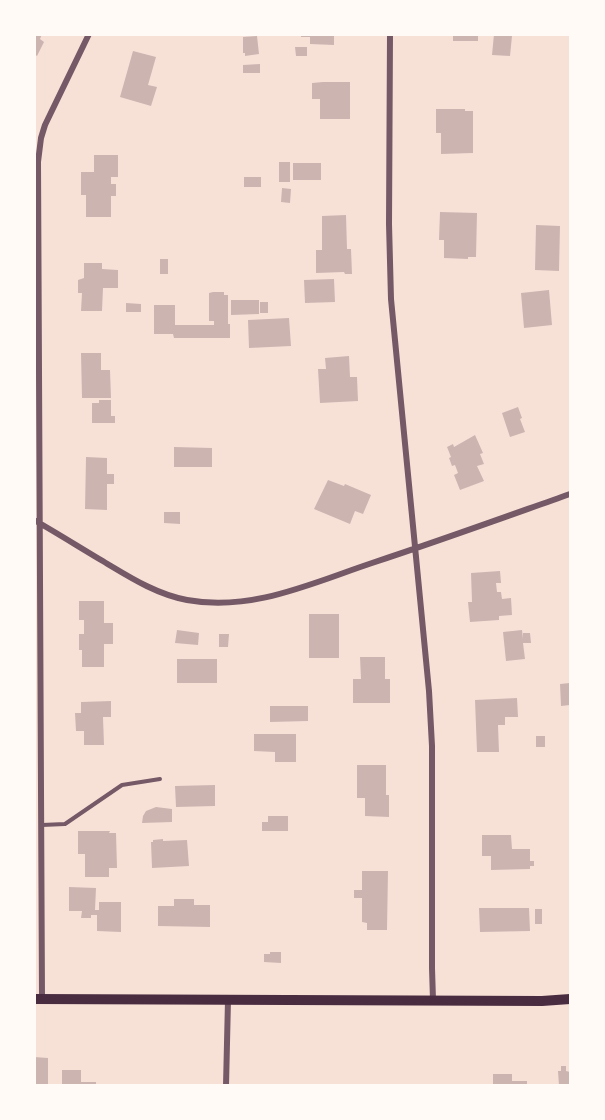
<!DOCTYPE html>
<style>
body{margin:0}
#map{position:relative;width:605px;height:1120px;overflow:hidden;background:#f7e1d7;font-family:Figtree,sans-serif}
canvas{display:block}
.frame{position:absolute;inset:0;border:36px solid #fffaf5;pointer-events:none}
</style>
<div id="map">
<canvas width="605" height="1120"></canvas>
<div class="frame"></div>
</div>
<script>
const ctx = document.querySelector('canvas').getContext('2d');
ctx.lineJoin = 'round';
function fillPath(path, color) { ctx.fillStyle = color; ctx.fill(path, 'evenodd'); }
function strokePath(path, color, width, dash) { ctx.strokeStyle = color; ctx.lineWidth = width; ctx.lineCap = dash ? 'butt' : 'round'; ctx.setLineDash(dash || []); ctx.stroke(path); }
fillPath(new Path2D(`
 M34,34H42L40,39L44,42L37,56L34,54Z
 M301,34H334V45L310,44V37H301Z
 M453,34H478V41H453Z
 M494,34L512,36L510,56L492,55Z
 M257,36L259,54L245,56V53H243V37Z
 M295,47H307V56H296Z
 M133,51L156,57L148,85L157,87L151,106L120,97Z
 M260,64V73H243V65Z
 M323,82H350V119H320V99H312V83Z
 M436,109H465V111H473V153L441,154V133H436Z
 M94,155H118V177H111V184H116V196H111V217H86V195H81V172H94Z
 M279,162H290V182H279Z
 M293,163H321V180H293Z
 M244,177H261V187H244Z
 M282,188L291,189L290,203L281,202Z
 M440,212L477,213L476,257H468V259L444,258V240H439Z
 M346,215L347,249H351L352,274H345L344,272L316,273V250H322V216Z
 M536,225L560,226L559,271L535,270Z
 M160,259H168V274H160Z
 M84,263H102V269L118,270V288H103L102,311H81L82,293H78V280L84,278Z
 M334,279L335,302L305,303L304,280Z
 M549,290L552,325L524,328L521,293Z
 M213,292H224V295H228V324H230V338H174L173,334H154V305H175V325H214V321H209V293Z
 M231,300H259V314L231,315Z
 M260,302H268V313H260Z
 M126,303L141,304V312H126Z
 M289,318L291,346L249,348L248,320Z
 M81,353H101V370H110L111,398H82Z
 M349,356L350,377H357L358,401L320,403L318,369H326L325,358Z
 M99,400H111V416H115V423H92V403H99Z
 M518,407L522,418L520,419L525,432L510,437L502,413Z
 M475,435L483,453L480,454L484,464L477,466L484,481L460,490L454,475L458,473L455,465L452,466L449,458L451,457L447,447L453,444L454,447Z
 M174,447L212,448V467H174Z
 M86,457L107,458V474H114V484H107V510L85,509Z
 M328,480L344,486L345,484L371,495L363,514L355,511L350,524L314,509Z
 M164,512H180V524L164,523Z
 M500,571L501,583H496L497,592H501L502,599L511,598L512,615L499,616V620L470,622L468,602H472L471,573Z
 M79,601H104V623H113V644H104V667H82V650H79V634H84V620H79Z
 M309,614H339V658H309Z
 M177,630L199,633L198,645L175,643Z
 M522,630L523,639V633H530L531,643H523L525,659L506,661L503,632Z
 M219,634H229L228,647H219Z
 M360,657H385V679H390V703H353V679H361Z
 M177,659H217V683H177Z
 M570,683V705L561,706L560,684Z
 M517,698L518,717H505V725H498L499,752H477L475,700Z
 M111,701V717H103L104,745H84V731H76L75,713H81V702Z
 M270,706H308V721L270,722Z
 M254,734H296V762H275V752L254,751Z
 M536,736H545V747H536Z
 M357,765H386V795H389V817L365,816V798H357Z
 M215,785V806L176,807L175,786Z
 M156,807L172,809V822L142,823L143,816L146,811Z
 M268,816H288V831H262V822H268Z
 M78,831H110L109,833H116L117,868H109V877H85V854H78Z
 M482,835H511L512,849H530V861H534V866H530V869L491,870V856H482Z
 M163,839V841L187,840L189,866L152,868L151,842H153V840Z
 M362,871H388L387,930H367V923L362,922V898H354V890H362Z
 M69,887L96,888L95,910H99V902H121V932L97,931V915H91V918H81L82,911H69Z
 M174,899H194V905H210V927L158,926V906H174Z
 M479,908H529L530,931L480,932Z
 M535,909H542V924H535Z
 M270,952H281V963L264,962V954H270Z
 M34,1057L48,1058V1086H34Z
 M561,1066H566V1071L570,1072V1086H559L558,1071H561Z
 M62,1070H81V1082H96V1086H62Z
 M493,1074H512V1081H527V1086H493Z`), '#ccb4b1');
strokePath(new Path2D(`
 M42,825L65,824L122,785L160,779`), '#755966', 4);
strokePath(new Path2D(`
 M390,34L389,224L391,299L429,691L432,746V968L433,1000
 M34,520C57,533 79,547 101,560C128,576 155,594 187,600C252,612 312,583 372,563C439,541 505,517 570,494
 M42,999L38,162L41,138L45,125L89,34
 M226,1086L228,1000`), '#755966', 6);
strokePath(new Path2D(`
 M34,999L542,1001L570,999`), '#4a2c40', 10);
</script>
